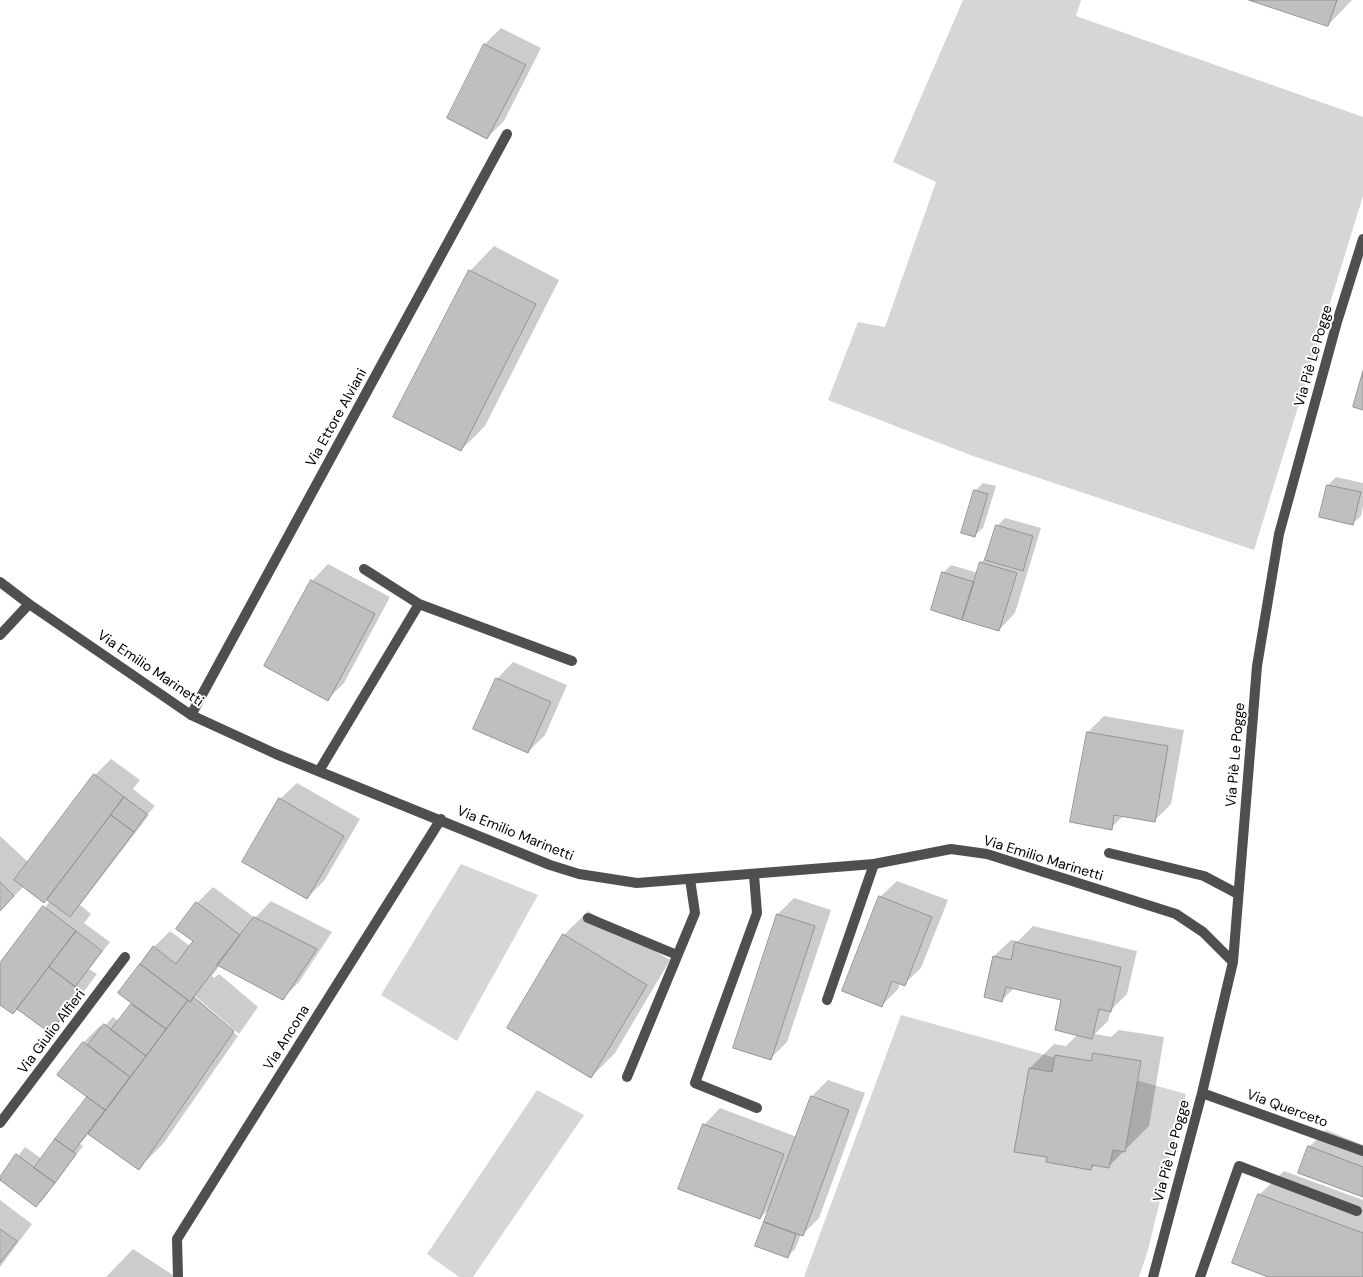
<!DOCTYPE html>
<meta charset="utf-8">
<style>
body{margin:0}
canvas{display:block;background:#fff}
</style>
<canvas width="1363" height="1277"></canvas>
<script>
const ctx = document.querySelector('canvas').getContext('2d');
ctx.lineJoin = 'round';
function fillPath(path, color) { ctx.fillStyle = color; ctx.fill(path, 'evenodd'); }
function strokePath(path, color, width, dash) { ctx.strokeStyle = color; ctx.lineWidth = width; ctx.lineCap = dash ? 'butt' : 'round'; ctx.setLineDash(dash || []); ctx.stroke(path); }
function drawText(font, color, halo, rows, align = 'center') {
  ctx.font = font + ' "DM Sans",sans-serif'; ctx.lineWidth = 4; ctx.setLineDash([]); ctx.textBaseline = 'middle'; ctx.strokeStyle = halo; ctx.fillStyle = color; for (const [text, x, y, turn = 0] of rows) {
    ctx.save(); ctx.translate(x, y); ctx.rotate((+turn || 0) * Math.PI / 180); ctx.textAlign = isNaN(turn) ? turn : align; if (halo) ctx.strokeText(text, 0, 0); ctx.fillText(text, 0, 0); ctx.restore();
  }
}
fillPath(new Path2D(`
 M963,0H1081L1076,16L1363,117V196L1254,550L973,456L828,400L858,322L885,327L936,182L893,162Z
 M461,864L538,895L457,1041L381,995Z
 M901,1015L1186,1094L1148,1250L1139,1277H804Z
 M537,1090L584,1115L473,1277H459L427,1254Z`), '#d6d6d6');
fillPath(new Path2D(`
 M1253,0H1352L1328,25Z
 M501,28L541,48L504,121L487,138L448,118L485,44Z
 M494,246L559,280L485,426L461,450L470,271Z
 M1336,477L1363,483V506L1361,516L1352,524L1328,485Z
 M983,483L996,486L983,528L974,536L975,491Z
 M1005,518L1041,528L1015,613L999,630L943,573L951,565L978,573L981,563L987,556L997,526Z
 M328,564L390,597L344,683L328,699L312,581Z
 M513,662L567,685L545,735L528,752L497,679Z
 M1104,716L1184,730L1171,804L1155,820L1124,815L1111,828L1088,732Z
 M111,759L140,780L133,789L155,806L148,814L149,815L80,905L91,914L84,923L110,942L89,969L97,974L66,1015L50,1032L18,1007L0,1003V965L50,901L24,886L0,911V836L29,863L95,775Z
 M297,783L360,819L324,881L307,898L280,799Z
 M897,881L948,900L921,968L904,984L900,983L898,989L882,1005L880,897Z
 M213,887L255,918L271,901L332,932L299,982L283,998L220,965L212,976L214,978L219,974L258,1007L239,1034L195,996L194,998L238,1036L163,1144L139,1168L89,1133L80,1144L83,1146L44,1198L36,1206L0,1179L25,1147L42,1159L89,1097L59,1075L84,1042L100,1026L103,1028L113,1017L119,1022L134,1003L154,947L170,931L190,946L195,941L197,903Z
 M794,898L831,910L787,1042L770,1059L778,914Z
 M588,911L670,960L615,1053L591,1077L564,935Z
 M1033,926L1137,951L1127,994L1111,1010L1108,1021L1095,1034L1111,1037L1119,1030L1164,1037L1149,1126L1109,1166L1095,1164L1091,1169L1049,1156L1030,1068L1054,1044L1066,1046L1078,1034L1063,999L1014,988L1002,1000L985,996L994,956L1011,940L1018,941Z
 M828,1080L865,1093L819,1218L802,1235L801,1234L795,1249L787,1257L765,1222L770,1208L760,1218L704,1125L720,1108L797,1137L812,1096Z
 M1326,1130L1363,1145V1196L1309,1147Z
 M1284,1171L1363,1200V1277H1272L1259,1195Z
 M0,1200L32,1224L0,1267Z
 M133,1249L176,1277H106Z`), '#0003');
const building = new Path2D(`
 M1249,0H1337L1328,26Z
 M484,44L526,65L487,139L447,118Z
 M469,270L536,304L461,451L393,417Z
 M1363,371V410L1353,407Z
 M1327,485L1361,492L1353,525L1319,517Z
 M974,490L988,494L975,537L961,533Z
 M996,525L1033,536L1023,571L985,560Z
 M980,562L1017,573L999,631L962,620Z
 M942,572L974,582L962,620L931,610Z
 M311,580L375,614L328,701L264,666Z
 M496,678L551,702L528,753L473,729Z
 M1087,732L1168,746L1155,822L1114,815L1112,830L1070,822Z
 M94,774L124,797L44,903L14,880Z
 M124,797L147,814L134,832L111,815Z
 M279,798L344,836L307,899L242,862Z
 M111,815L134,832L70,917L47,900Z
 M0,882L14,896L0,911Z
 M879,896L932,917L905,986L892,981L882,1007L842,991Z
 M196,902L240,935L190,1002L140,964L153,946L176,964L193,941L176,929Z
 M43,906L76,931L13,1014L0,1005V963Z
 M777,914L815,926L771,1060L733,1048Z
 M254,917L317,949L283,1000L217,965Z
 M76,931L102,951L75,987L49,967Z
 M563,934L647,985L591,1078L507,1028Z
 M1015,942L1121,967L1111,1012L1099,1009L1092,1039L1055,1030L1061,1000L1006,987L1002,1002L984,997L993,956L1011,960Z
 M140,964L188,1000L166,1029L118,993Z
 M49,967L81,991L50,1033L17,1009Z
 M194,997L234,1031L139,1170L88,1134L188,1000L190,1002Z
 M131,1004L166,1029L146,1056L111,1030Z
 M104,1024L146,1056L130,1077L88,1045Z
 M83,1042L130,1077L105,1110L57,1075Z
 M1093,1053L1141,1061L1125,1152L1113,1150L1109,1168L1092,1165L1091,1170L1046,1162L1047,1157L1014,1152L1029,1068L1052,1072L1055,1055L1091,1061Z
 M811,1096L849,1110L803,1236L764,1222Z
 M87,1097L105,1110L73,1152L55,1139Z
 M703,1124L784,1154L760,1219L678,1189Z
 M55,1139L76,1154L55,1183L34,1168Z
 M1308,1146L1363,1167V1197L1298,1173Z
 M16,1154L55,1183L36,1207L0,1180V1177Z
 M1258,1194L1363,1233V1277H1268L1232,1263Z
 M764,1222L796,1234L788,1258L755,1246Z
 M0,1229L17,1241L0,1263Z`);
fillPath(building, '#bfbfbf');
strokePath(building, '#939393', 1);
strokePath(new Path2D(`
 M364,569L419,604L572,661
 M319,771L419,604
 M1109,853L1204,876L1238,894
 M754,875L757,913L695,1083L757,1108
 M588,918L677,955
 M827,1000L874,864
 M627,1077L695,913L690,879
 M1200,1277L1239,1166L1357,1211`), '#4f4f4f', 10);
strokePath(new Path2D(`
 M0,582L29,604L191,715L276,754L550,865L579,874L637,883L874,864L951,849L987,854L1176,914L1203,932L1233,962
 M0,635L29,604
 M191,715L507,134
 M1202,1093L1363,1151
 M0,1123L125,957
 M178,1277L177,1239L441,819
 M1153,1277L1202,1093L1233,962L1257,666L1279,534L1337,322L1363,239`), '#4f4f4f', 10);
drawText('14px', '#000', '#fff', [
 ["Via Piè Le Pogge",1314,356,-74],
 ["Via Ettore Alviani",337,418,-61],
 ["Via Emilio Marinetti",150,669,34],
 ["Via Piè Le Pogge",1236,755,-85],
 ["Via Emilio Marinetti",515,834,22],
 ["Via Emilio Marinetti",1043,859,17],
 ["Via Giulio Alfieri",52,1032,-53],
 ["Via Ancona",287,1038,-58],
 ["Via Querceto",1287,1109,20],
 ["Via Piè Le Pogge",1172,1151,-75]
]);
</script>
